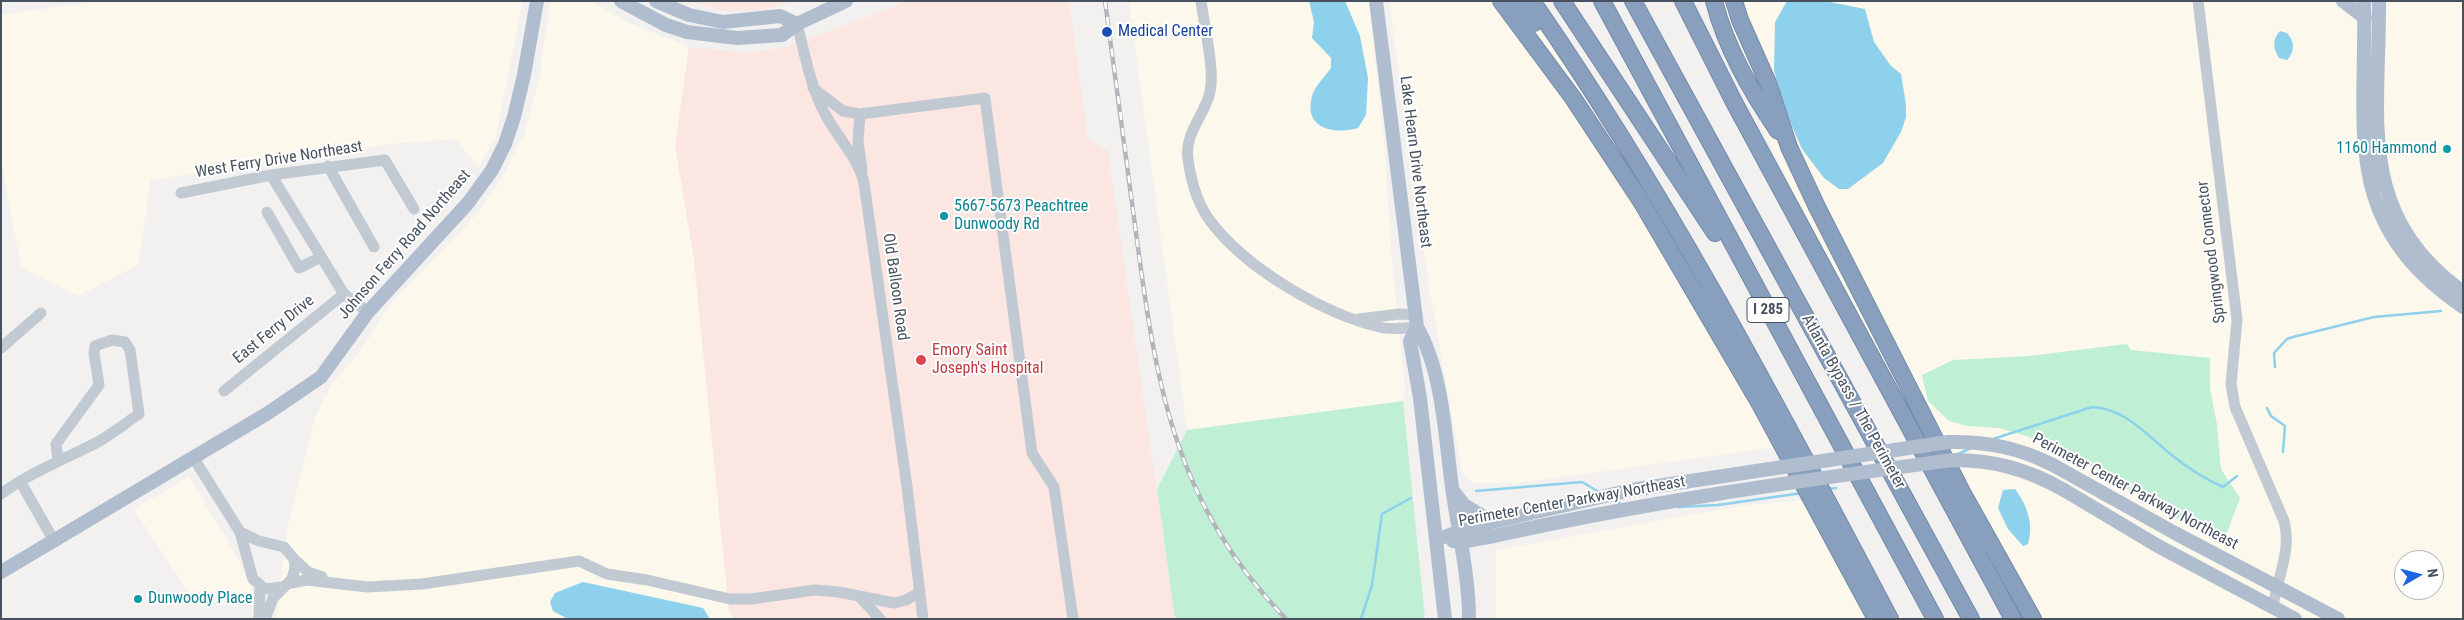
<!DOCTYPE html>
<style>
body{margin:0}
#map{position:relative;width:2464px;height:620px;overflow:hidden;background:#f3f0f0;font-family:"Roboto Condensed",sans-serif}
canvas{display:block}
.frame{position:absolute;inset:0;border:2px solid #48525e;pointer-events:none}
.north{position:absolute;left:2394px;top:550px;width:50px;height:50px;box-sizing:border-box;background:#fff;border:1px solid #b6babf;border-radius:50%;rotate:82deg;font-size:14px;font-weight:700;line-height:20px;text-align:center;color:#48525e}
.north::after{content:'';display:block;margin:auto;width:18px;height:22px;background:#1a63e3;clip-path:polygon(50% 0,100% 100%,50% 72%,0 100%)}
</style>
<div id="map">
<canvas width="2464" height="620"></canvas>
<div class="frame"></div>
<div class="north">N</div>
</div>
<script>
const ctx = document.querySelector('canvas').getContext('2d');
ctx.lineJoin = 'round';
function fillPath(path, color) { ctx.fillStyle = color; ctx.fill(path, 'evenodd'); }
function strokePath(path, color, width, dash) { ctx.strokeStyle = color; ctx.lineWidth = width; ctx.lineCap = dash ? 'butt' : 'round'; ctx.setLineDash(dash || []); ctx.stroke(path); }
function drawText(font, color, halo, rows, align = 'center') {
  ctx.font = font + ' "Roboto Condensed",sans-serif'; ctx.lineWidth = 4; ctx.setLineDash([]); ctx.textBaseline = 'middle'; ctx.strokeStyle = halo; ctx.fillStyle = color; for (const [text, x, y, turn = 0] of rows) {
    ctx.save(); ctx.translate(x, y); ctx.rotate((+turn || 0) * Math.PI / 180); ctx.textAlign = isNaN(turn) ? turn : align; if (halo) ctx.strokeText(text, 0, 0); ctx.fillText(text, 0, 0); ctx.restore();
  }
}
fillPath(new Path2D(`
 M98,1H521V9L496,136L479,167L455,139L391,144L151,180L138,265L78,296L21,267L1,160V15Z
 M550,1H590L626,22L689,47L675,146L694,259L729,611L734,619H276L288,525L315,417L332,384L360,352L391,304L477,214L501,180L524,135L539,80Z
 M1129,1H1369L1385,151L1391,249L1405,390L1403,401L1187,430Z
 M1389,1H1522L1575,80L1784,446L1520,483H1473L1462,471L1428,282Z
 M1715,1H2463V619H2020L1872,358L1751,103ZM2404,560H2434V590H2404Z
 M189,477L240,562L252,590V605L195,602L134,509Z
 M1826,499L1888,619H1496V550L1746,505Z`), '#fcf8eb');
fillPath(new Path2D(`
 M691,1H792L766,10L723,11Z
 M904,1H1069L1088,140L1108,151L1175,619H734L729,611L694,259L675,146L689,47L751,53L789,46L892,8Z`), '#fbe6e2');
fillPath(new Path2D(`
 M2127,344L2131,350L2210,358V388L2217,425L2221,469L2240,498L2227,533L2201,532L2063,451L2029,437L1999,428L1967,426L1949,421L1928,401L1922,375L1953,360L2029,356Z
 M1403,401L1425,619H1175L1157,489L1187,430Z`), '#bfefd5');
fillPath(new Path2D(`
 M1309,1H1345L1360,36L1368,78L1366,115L1358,128C1338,134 1306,131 1311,101C1312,88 1324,78 1331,68V58L1312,38L1314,22Z
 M1787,1H1825L1865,9L1874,42L1891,66L1901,74L1906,105V117L1901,132L1883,163L1848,189H1839L1824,178L1802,149L1784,108L1774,70L1775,22Z
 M2280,31L2287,33C2295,41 2295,52 2287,60L2279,58C2273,48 2272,40 2280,31Z
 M2015,489C2027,505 2034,524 2028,544L2023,546L2008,529L1998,508L2003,490Z
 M583,582L703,608L710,619H568L553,611L550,602L555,593Z`), '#8dd1ec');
strokePath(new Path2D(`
 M2275,367L2274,353L2287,339L2293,337L2374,317L2441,311
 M2267,408L2271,416L2285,426L2283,452
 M1993,439L2092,407C2127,409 2147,436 2173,456C2188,468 2205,479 2223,487L2237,476
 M1956,455L1971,448
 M1827,489L1836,488
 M1476,491L1582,482L1599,492
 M1612,499L1623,505
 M1678,507L1718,505L1802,493
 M1361,619L1372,585L1382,514L1411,498`), '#8dd1ec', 2.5);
const highway = new Path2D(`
 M1501,1L1573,98L1641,201L1760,404L1876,619
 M1518,1L1534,23
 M1532,1C1668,197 1779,409 1890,619
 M1562,1L1715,233
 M1602,1L1935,619
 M1633,1L1971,619
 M1683,1L1735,104L2013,619
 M1714,1C1726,48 1751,91 1778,131
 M1734,1L1740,20L1768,83L1789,147L1817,207L1963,494L2033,619`);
strokePath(highway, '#738aaa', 18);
strokePath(new Path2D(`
 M1201,1C1204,25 1215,70 1210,92C1205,115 1184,133 1188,159C1191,181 1197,204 1211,222C1247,269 1322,313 1379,327C1391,330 1405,328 1417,327
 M2198,1L2237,320L2231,384L2235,407L2284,521C2292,552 2277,577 2273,607
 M797,24C805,54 810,85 824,112C836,136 858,157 864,183L907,487L923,619
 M813,88L843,111L860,114L985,98L1032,453L1054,487L1073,619
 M860,114L858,141L862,170
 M328,166L374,247
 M271,175L344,294L368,312
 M181,193L271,175L385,160L414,209
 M267,212L299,268L321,257
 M1359,319L1399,314L1417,315
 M1,348L41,313
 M224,391L344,294
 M193,457L240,532L253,579L265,589L282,587
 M20,481L54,541
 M1,494C30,473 62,460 94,444C110,436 124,424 139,414L130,350L125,342L112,340L95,346L94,353L99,385L56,444L58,460
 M240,532L259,541L284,547L294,559L295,568L292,579L273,598L265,619
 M294,559L308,572L322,577
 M287,584L306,580L368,587L422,584L579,561L607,574L647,580L730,599H751L815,590L839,592L894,603L906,600L920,592
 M860,597L880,619
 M259,619L260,586`), '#c1c9d2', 11);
strokePath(new Path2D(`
 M621,1L666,25L687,32L737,38L782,35L797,24L846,1
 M656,1L689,15L723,22L780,16L797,24
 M1376,1L1417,327C1444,374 1445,441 1453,494C1459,535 1469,577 1469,619
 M2343,1L2365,18
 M2364,1C2367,132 2339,222 2463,307
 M2379,1C2380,117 2354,213 2463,292
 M1417,327L1410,341L1420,398L1445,619
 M2053,465L2173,532L2338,619
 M2064,490L2158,546L2295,619
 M1454,492L1464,505L1492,522
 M1438,539L1475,526L1631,490
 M1453,541L1461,542L1494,536
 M1,572L268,413L321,377L368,312L468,203L492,170L505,144L514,117L524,75L537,1`), '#b0bdcf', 14);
strokePath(highway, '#889fbe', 16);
const rail = new Path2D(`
 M1105,1C1115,74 1125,146 1134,218C1155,376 1170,499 1286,619`);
strokePath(rail, '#b2b5ba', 4.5);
strokePath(rail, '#fff', 2.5, [8]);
strokePath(new Path2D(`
 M1631,490L1948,442C1987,441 2019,448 2053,465
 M1494,536C1645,502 1799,481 1952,460C1994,460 2027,469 2064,490`), '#b0bdcf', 14);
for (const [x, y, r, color] of [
 [1107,32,6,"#1a4fb4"],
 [2447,149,5,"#0f9aa8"],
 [944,216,5,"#0f9aa8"],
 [921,360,6,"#e0444e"],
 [138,599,5,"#0f9aa8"]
]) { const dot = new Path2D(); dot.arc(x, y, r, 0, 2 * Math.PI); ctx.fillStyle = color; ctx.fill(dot); strokePath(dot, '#fff', 2); }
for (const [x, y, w] of [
 [1768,310,42]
]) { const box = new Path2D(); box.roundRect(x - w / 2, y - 12.5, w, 25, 4); ctx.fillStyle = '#fff'; ctx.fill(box); strokePath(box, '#48525e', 1); }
drawText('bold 15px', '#48525e', null, [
 ["I 285",1768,310]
]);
drawText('16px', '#164399', '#fff', [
 ["Medical Center",1118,32]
], 'left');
drawText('16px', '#0d838f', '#fff', [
 ["1160 Hammond",2437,149,"right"],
 ["5667-5673 Peachtree",954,207],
 ["Dunwoody Rd",954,225],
 ["Dunwoody Place",148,599]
], 'left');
drawText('16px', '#48525e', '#fff', [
 ["West Ferry Drive Northeast",279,160,-9],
 ["Lake Hearn Drive Northeast",1415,162,83],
 ["Johnson Ferry Road Northeast",405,245,-49],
 ["Springwood Connector",2212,252,-97],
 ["Old Balloon Road",895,287,82],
 ["East Ferry Drive",274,330,-39],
 ["Atlanta Bypass / The Perimeter",1853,402,61],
 ["Perimeter Center Parkway Northeast",2135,492,28],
 ["Perimeter Center Parkway Northeast",1572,502,-10]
]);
drawText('16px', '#be3a42', '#fff', [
 ["Emory Saint",932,351],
 ["Joseph's Hospital",932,369]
], 'left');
</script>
